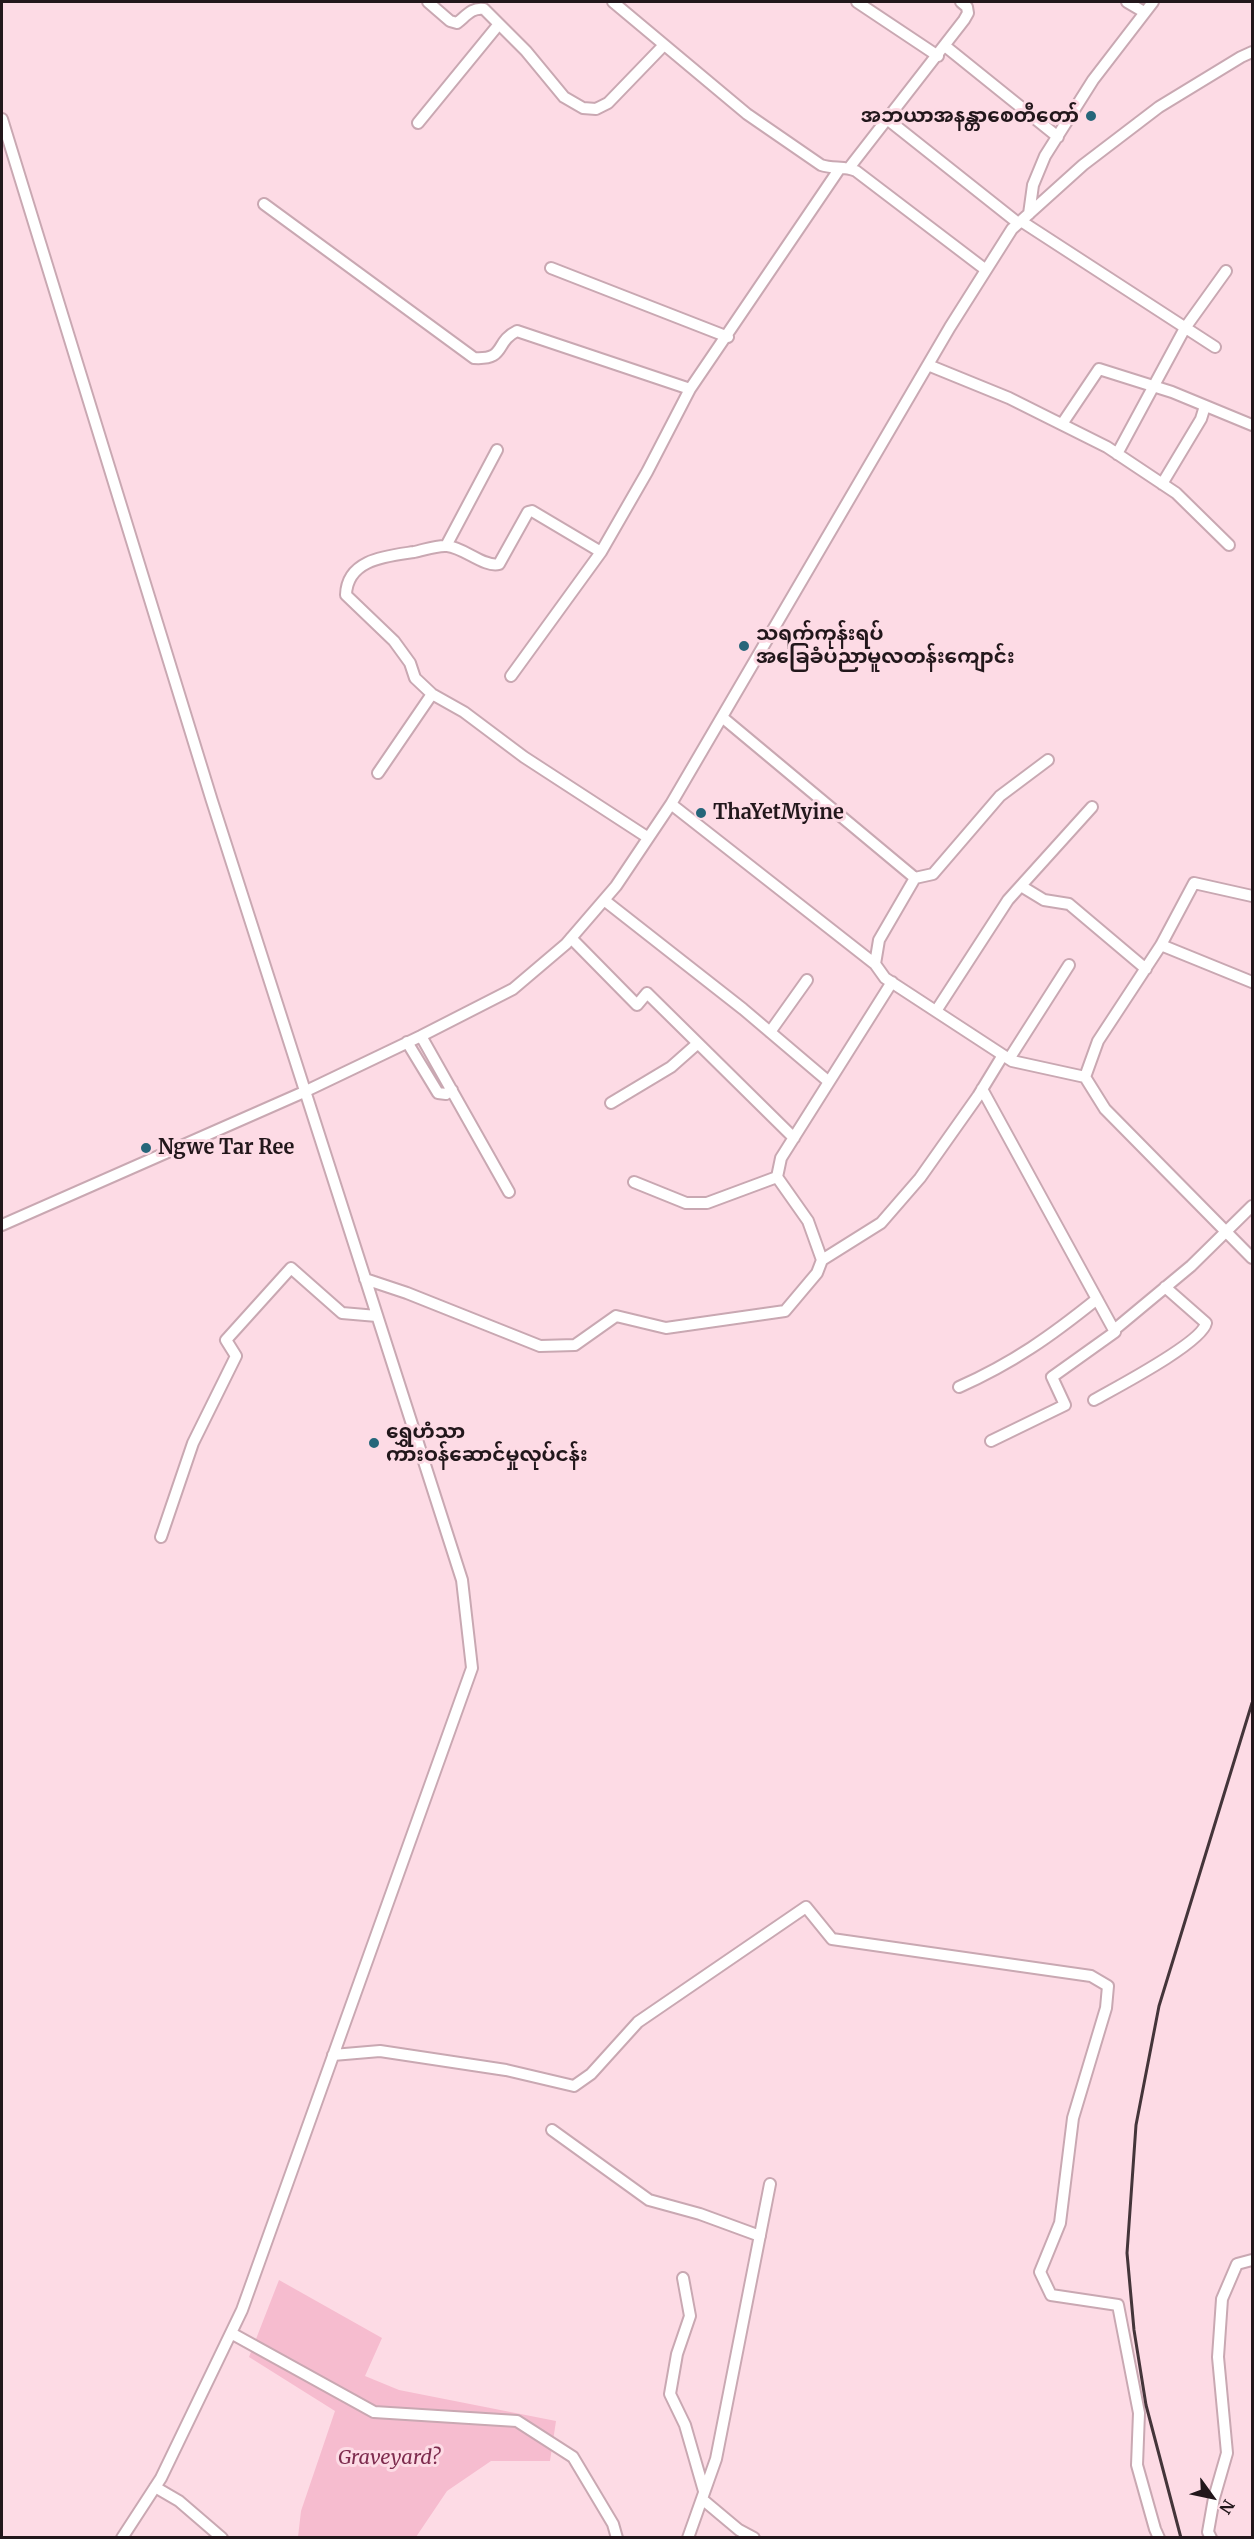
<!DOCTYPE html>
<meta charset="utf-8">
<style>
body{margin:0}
#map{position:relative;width:1254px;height:2539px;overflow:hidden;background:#fddbe5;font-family:Merriweather,serif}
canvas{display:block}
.frame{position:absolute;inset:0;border:3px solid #22171b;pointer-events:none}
.north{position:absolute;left:1182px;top:2467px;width:60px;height:60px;-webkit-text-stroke:4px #fddbe5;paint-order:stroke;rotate:123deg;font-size:16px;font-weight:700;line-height:24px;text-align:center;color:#22171b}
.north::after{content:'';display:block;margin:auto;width:21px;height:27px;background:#22171b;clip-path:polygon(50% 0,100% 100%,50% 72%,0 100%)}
</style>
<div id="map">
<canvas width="1254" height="2539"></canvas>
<div class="frame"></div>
<div class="north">N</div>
</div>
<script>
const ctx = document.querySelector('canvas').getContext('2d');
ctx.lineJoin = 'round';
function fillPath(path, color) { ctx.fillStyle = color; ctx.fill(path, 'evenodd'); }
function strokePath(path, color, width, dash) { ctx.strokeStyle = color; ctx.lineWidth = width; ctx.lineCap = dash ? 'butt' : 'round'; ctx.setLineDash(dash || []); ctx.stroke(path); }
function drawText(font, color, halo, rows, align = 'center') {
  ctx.font = font + ' Merriweather,"Noto Sans Myanmar",serif'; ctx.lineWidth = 6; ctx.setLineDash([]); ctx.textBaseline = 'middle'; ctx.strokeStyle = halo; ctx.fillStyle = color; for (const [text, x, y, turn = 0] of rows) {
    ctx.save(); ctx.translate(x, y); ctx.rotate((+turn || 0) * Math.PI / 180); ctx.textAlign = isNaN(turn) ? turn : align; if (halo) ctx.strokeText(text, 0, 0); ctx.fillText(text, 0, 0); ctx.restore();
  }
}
fillPath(new Path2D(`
 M279,2280L382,2338L365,2376L399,2390L556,2421L550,2461H491L447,2491L416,2537H298L301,2511L335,2411L249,2357Z`), '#f6bccf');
const minor = new Path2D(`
 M428,2L450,21L457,23C466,16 472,7 484,9L526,51L564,97L583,108L596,109L608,103L664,45
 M613,2L747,114L821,165C832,169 845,166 856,171L986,270
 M857,2L938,56
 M1127,2L1144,12
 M945,46L1058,137
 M2,119L212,801L462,1580L472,1668L242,2310L161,2478L122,2538
 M887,119L1018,223
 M418,123L499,24
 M849,168L964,20L968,13L967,7L961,2
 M264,204L474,358C507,360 494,342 517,331L690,389
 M1029,214L1033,185L1045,156L1093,80L1153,2
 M1021,221L1215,347
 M551,268L728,337
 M928,365L1009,398L1107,447L1176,493L1229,545
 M1062,424L1099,369L1172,392L1252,425
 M1117,454L1185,328L1226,271
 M1162,484L1201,419L1205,406
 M446,546L497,450
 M601,552L532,511L528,512L499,564C485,568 463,547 447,546C437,545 424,550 414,552C387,556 347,559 346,595L394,641L410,663L415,678L432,694L464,712L524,757L647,837
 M511,676L601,552L647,472L690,389L840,168
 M722,717L915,878L879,940L875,964L885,978L1012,1061L1085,1077L1105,1109L1252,1258
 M378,773L432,694
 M671,804L875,964
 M915,878L933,874L1000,796L1048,760
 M1021,886L1044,900L1069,904L1146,969
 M604,900L743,1009L829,1082
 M571,938L637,1005L647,993L794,1138
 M1161,945L1252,982
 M936,1011L1008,900L1092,807
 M770,1032L807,980
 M421,1036L509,1192
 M407,1042L438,1093L446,1094L452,1090
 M1009,1059L1069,965
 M1085,1077L1098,1041L1161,945L1194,883L1252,896
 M982,1089L1115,1332L1052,1377L1065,1405L991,1441
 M611,1103L671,1067L697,1044
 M634,1182L686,1203H707L777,1177
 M2,1225L304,1092L421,1036L513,989L566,944L616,886L671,804L950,327L1012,229L1083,165L1159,107L1241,57L1252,52
 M822,1260L808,1221L777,1177L781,1158L892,982
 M365,1279L407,1293L540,1346L575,1345L616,1316L666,1328L785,1311L817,1273L822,1260L881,1223L920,1178L978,1096L1003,1055
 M1114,1330L1191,1266L1252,1206
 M959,1387C1013,1363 1051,1336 1097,1299
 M1094,1400C1115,1388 1202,1343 1206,1323L1165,1287
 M161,1537L193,1443L236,1356L226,1340L291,1268L342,1313L377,1316
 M333,2055L380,2051L506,2070L574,2086L591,2074L638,2022L806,1907L832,1939L1091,1976L1108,1986L1106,2008L1073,2118L1060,2223L1040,2272L1051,2295L1118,2305L1139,2413L1137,2465L1155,2529L1159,2538
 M552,2130L649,2200L700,2214L760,2236
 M683,2278L690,2316L677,2354L670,2394L685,2425L704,2491
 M231,2333L374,2412L517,2421L573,2457L613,2524L617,2538
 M155,2487L179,2501L222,2538
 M702,2499L739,2530L754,2538
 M688,2538L716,2459L770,2184
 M1211,2538L1208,2532L1214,2498L1227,2453L1218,2357L1222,2299L1237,2264L1252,2260`);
strokePath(minor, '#c9a8b2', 14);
strokePath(minor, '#fff', 10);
strokePath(new Path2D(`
 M1181,2538L1146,2405L1134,2330L1127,2253L1136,2125L1159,2006L1252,1703`), '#44353a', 3);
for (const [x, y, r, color] of [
 [1091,116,6,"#26667a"],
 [744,646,6,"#26667a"],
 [701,813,6,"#26667a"],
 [146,1148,6,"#26667a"],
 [374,1443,6,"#26667a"]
]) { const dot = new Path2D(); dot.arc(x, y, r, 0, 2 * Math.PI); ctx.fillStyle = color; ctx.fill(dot); strokePath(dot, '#fddbe5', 2); }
drawText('bold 20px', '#22171b', '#fddbe5', [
 ["အဘယာအနန္တာစေတီတော်",1079,116,"right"],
 ["သရက်ကုန်းရပ်",756,634],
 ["အခြေခံပညာမူလတန်းကျောင်း",756,657],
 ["ThaYetMyine",713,813],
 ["Ngwe Tar Ree",158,1148],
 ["ရွှေဟံသာ",386,1432],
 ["ကားဝန်ဆောင်မှုလုပ်ငန်း",386,1455]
], 'left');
drawText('italic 20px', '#7e2d4f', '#fddbe5', [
 ["Graveyard?",389,2458]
]);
</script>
